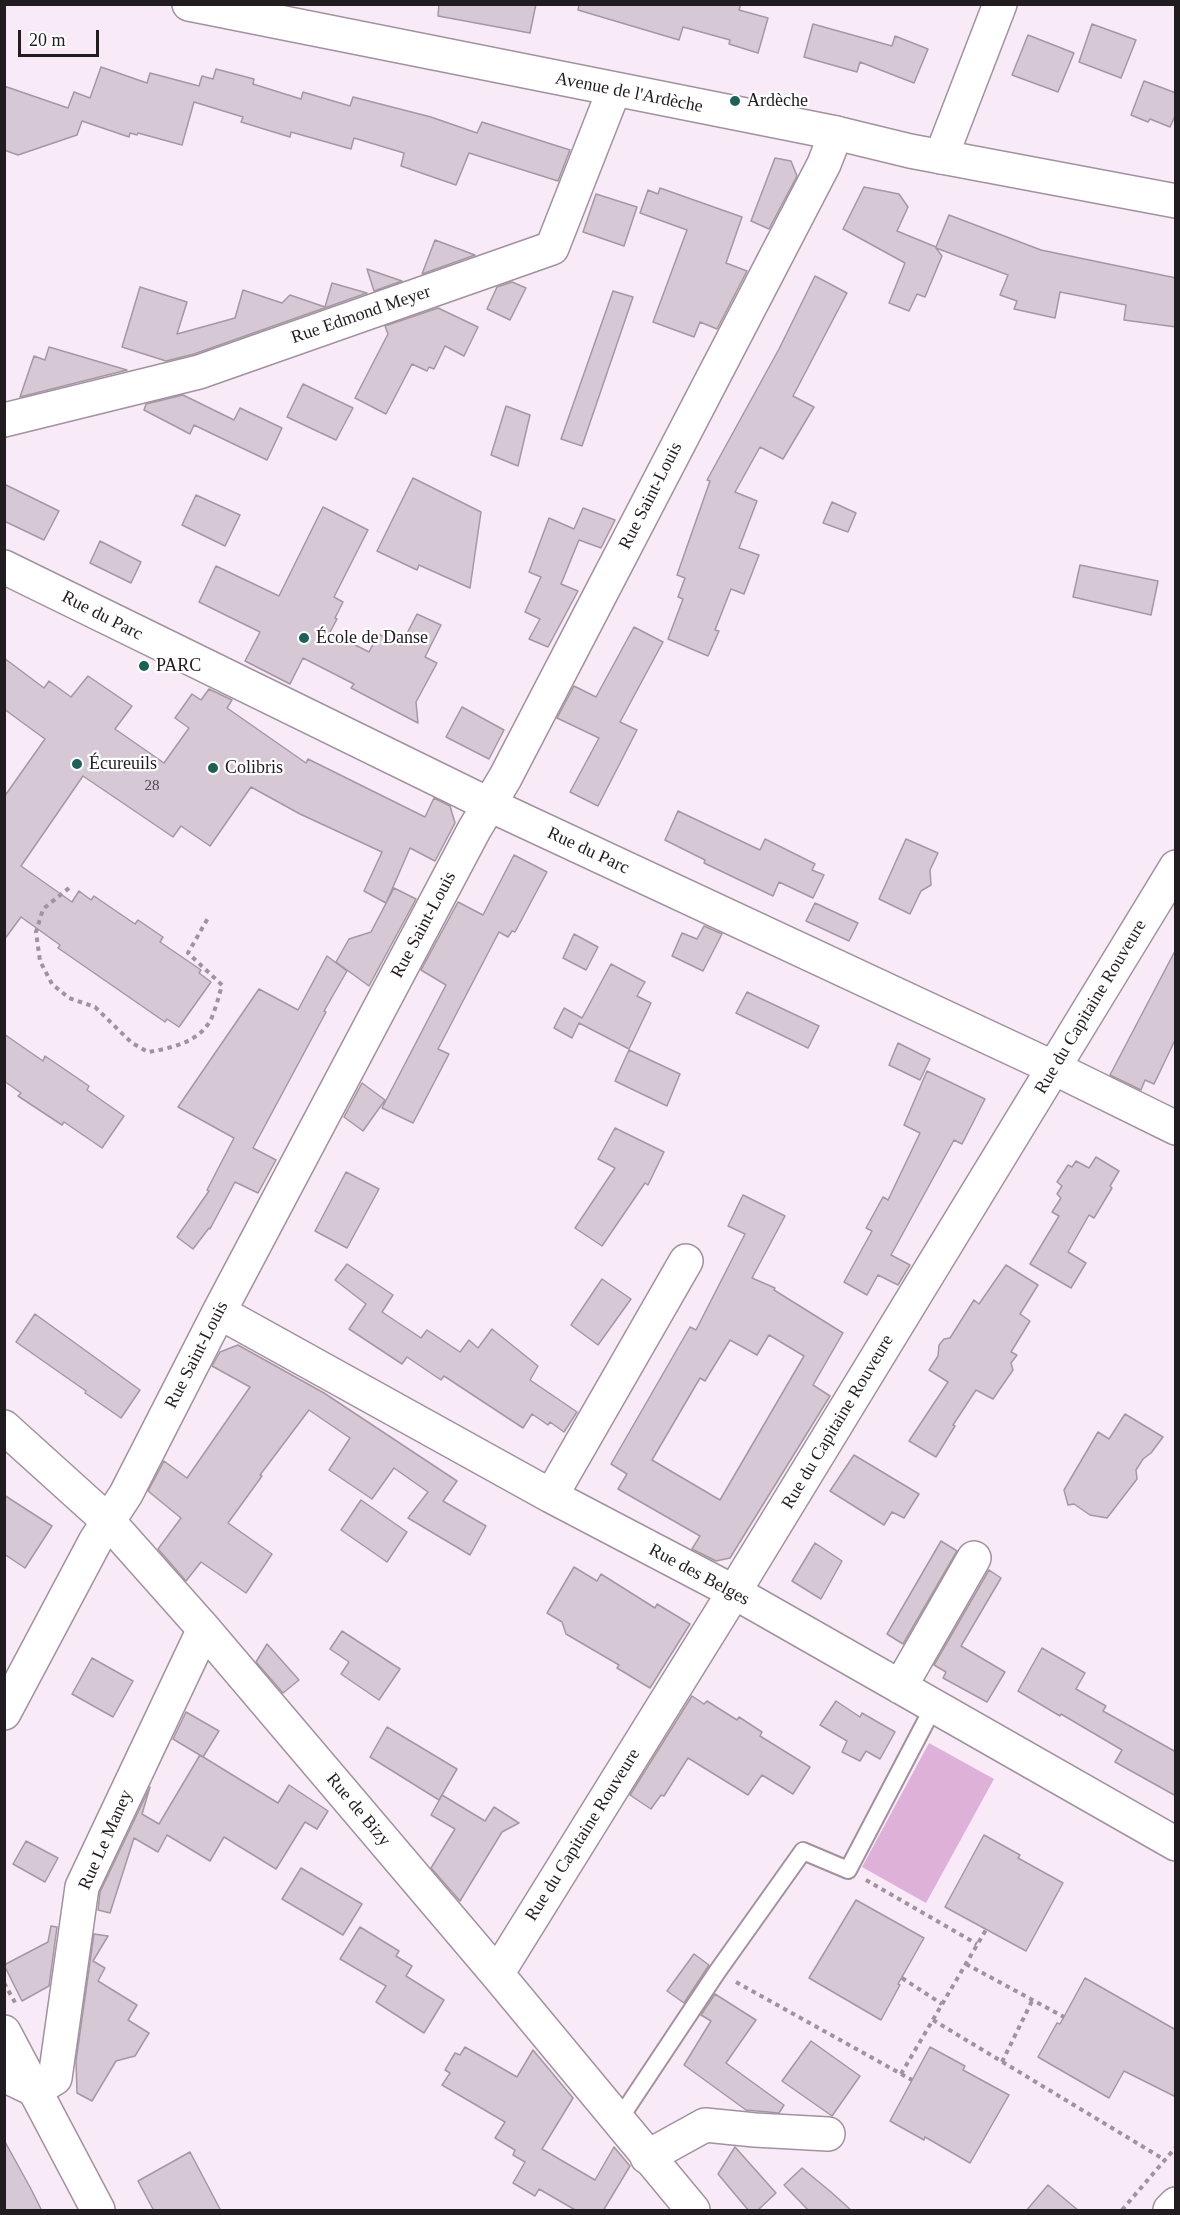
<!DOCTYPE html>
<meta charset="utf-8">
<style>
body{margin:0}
#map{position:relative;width:1180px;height:2215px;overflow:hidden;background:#f9eaf7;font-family:Georgia,serif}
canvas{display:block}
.frame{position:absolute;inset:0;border:6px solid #211c20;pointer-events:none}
.scale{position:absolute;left:18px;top:30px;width:81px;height:27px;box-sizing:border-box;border:3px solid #211c20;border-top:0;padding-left:8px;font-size:18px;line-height:21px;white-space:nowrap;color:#211c20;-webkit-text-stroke:4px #fff;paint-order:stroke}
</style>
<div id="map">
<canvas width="1180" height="2215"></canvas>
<div class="frame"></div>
<div class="scale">20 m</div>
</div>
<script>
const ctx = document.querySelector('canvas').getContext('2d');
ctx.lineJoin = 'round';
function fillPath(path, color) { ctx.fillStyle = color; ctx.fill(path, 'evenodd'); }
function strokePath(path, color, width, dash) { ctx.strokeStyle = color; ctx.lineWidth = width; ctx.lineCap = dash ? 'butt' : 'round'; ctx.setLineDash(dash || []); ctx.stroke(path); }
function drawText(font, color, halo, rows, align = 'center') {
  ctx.font = font + ' Georgia,serif'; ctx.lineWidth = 4.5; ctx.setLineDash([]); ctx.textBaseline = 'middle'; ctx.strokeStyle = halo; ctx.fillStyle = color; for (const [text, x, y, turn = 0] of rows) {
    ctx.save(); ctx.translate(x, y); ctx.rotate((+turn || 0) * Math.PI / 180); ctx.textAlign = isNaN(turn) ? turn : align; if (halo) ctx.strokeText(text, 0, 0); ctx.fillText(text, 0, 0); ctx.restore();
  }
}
fillPath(new Path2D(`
 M929,1743L994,1779L926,1903L862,1867Z`), '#deb1d9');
const building = new Path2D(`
 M439,4H536L530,33L438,16Z
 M579,4H741L739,10L768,18L758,53L729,44L730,40L683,27L679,40L578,10Z
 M813,24L892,46L895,36L928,49L914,83L860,62L857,72L804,57Z
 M1092,24L1136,40L1121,78L1079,62Z
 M1028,35L1074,53L1058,92L1012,75Z
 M101,67L147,83L150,73L199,86L202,76L213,79L216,69L254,79L253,84L301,99L303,92L350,106L353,97L431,117L477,133L482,122L570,150L558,181L469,153L456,185L401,166L404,153L354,138L351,149L291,132L290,137L241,122L243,117L194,102L182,145L138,133L137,135L130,133L129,137L82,121L77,135L18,155L4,150V86L68,108L74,92L90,98Z
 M1144,81L1176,93V114L1170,127L1150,119L1148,122L1131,115Z
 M775,158L791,161L797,176L769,229L751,221Z
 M864,187L899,194L908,207L897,231L936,247L949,215L1041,250L1176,278V327L1124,320L1126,305L1060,292L1055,318L1014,309L1017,301L1000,295L1008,275L936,248L942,256L925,297L917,294L909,311L889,303L905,263L843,229Z
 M660,188L742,217L726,263L747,271L717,329L700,322L694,337L653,322L687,230L640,213L648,190L658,194Z
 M596,194L637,207L624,246L583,232Z
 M435,240L475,255L422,274Z
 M367,269L402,281L374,291Z
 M815,276L847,293L793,396L814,407L783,459L760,447L735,492L757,501L739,548L759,555L744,594L731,589L715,630L719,631L708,656L668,639L683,599L678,597L685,578L677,575L710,481L707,480L779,349Z
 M512,282L526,288L510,320L487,309L497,287Z
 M332,283L367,293L194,354L166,361L122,347L140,287L187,302L177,334L235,318L243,290L282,303L290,295L325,307Z
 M613,291L633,297L582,446L561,439Z
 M438,308L478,327L464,356L445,346L434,369L429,367L427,371L412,364L386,414L355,398L388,334L385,326Z
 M49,347L127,370L20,397L34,356L45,360Z
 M303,384L353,408L336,440L287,417Z
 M183,395L234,420L240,408L282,428L267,460L194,425L190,434L144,410L146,404Z
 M506,406L530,415L518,466L491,455Z
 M413,478L481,512L470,588L419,565L417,570L377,551Z
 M4,484L59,511L44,540L4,521Z
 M196,495L240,515L225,546L182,525Z
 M832,502L856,513L848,532L823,523Z
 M323,507L368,530L334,597L343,602L335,618L337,619L330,632L369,652L378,634L401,645L417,614L441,625L425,657L437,663L416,702L418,723L351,688L354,684L303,658L290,684L245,661L260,632L199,602L216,566L279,596Z
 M583,508L615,520L601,548L579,540L561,584L578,591L548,647L529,639L540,619L525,612L541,577L529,572L549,518L574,529Z
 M100,541L141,562L131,583L90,563Z
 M1080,565L1158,581L1151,615L1073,597Z
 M634,627L663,642L620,722L637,730L598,806L570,792L599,738L557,718L574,686L596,697Z
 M4,658L44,688L49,681L71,697L88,676L132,706L115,729L164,763L189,728L175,718L192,694L201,700L209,689L232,700L227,708L306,763L308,759L425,817L434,798L450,806L455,823L435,861L410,848L386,903L364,891L382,852L300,814L251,787L210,846L181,826L173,837L83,776L21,866L72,902L79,891L91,900L94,896L135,924L138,920L163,937L160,942L201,970L199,973L211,982L179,1027L167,1019L165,1022L58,948L60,945L21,917L4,940V797L45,739L4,709Z
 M462,707L504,730L489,759L446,737Z
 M678,811L760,850L765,839L815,864L812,870L824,875L813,898L779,882L773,896L704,863L705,860L665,840Z
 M906,839L938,853L930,870L931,885L921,891L910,914L879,899Z
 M514,855L547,872L515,932L512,931L508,937L499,932L438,1049L449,1054L413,1123L382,1108L446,985L421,970L458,902L483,915Z
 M394,888L416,899L369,986L336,962L349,939L371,932Z
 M815,903L858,923L849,941L806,921Z
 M704,926L722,934L703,971L672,956L682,933L697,939Z
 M574,934L598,947L586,970L563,958Z
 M1176,949V1038L1154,1084L1145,1080L1141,1090L1110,1075Z
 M327,956L347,971L324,1011L326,1012L253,1148L276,1160L258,1193L235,1182L210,1229L209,1228L193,1249L177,1237L209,1191L207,1190L234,1138L178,1107L259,989L298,1010Z
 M611,964L645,982L637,996L651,1003L629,1049L579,1023L572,1038L554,1028L564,1008L582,1018Z
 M747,992L819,1026L808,1048L736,1013Z
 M4,1034L43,1061L45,1056L89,1086L87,1090L124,1116L102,1148L64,1122L62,1125L18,1096L21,1093L4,1081Z
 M898,1043L930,1059L920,1080L889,1065Z
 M629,1050L680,1074L667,1106L615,1081Z
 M927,1071L985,1099L962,1144L954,1140L891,1255L910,1265L898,1285L878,1275L867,1295L844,1282L872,1231L866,1228L883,1197L888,1200L920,1133L904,1125Z
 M362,1083L385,1100L363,1131L344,1117Z
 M615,1128L664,1152L648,1185L645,1183L602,1246L575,1228L615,1168L598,1159Z
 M1096,1157L1119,1171L1110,1186L1112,1188L1094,1218L1089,1215L1068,1252L1086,1263L1071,1288L1030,1264L1059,1216L1052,1212L1061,1198L1057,1194L1062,1186L1057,1182L1068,1165L1072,1167L1076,1161L1089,1168Z
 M346,1172L379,1189L347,1248L315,1231Z
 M743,1195L785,1216L752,1278L775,1288L774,1290L843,1333L813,1385L830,1396L730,1558L716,1561L692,1549L700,1536L618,1489L627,1474L611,1464L690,1327L696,1330L745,1234L728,1226ZM769,1335L804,1356L720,1500L652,1460L700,1378L705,1381L730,1340L757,1355Z
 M347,1264L393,1295L382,1312L421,1338L427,1330L460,1352L469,1340L478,1348L492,1329L538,1366L530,1380L577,1412L564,1432L550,1422L548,1425L532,1414L523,1428L444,1376L441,1380L407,1357L402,1364L349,1329L366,1304L335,1280Z
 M1006,1265L1038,1285L1020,1314L1030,1321L1011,1352L1017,1355L1011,1363L1013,1370L993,1399L976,1390L953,1425L955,1426L936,1457L909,1441L948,1382L929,1370L938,1356L939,1345L944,1339L950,1338L974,1300L979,1304Z
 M602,1279L631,1299L598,1345L571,1325Z
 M35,1314L140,1390L121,1418L85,1393L86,1391L16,1342Z
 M238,1345L324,1393L457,1481L443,1501L486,1526L470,1555L408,1518L428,1492L394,1468L372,1499L329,1470L350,1438L309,1410L260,1475L262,1476L228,1523L272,1554L246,1593L201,1562L186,1581L158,1549L181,1518L148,1491L164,1461L187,1478L250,1387L212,1366L220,1352Z
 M1125,1414L1163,1437L1151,1453L1143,1459L1136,1470L1137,1479L1107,1518L1090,1515L1074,1504L1068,1505L1064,1490L1098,1432L1109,1439Z
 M854,1455L919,1494L904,1518L892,1512L884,1525L830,1491Z
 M4,1495L52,1526L25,1568L4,1554Z
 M361,1500L407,1532L387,1562L341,1530Z
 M941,1541L957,1551L903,1644L887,1634Z
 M815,1543L842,1561L821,1599L792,1581Z
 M574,1567L597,1581L601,1574L655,1608L657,1604L690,1624L650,1688L617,1668L619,1665L566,1634L562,1622L547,1613Z
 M989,1570L1001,1578L961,1646L1005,1672L987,1702L943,1678L946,1672L934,1665Z
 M342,1631L400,1669L379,1700L341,1674L349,1662L330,1649Z
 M267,1644L299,1680L283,1693L256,1662Z
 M1042,1648L1085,1673L1076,1689L1106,1706L1103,1711L1176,1752V1796L1115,1762L1122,1750L1061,1714L1060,1716L1018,1691Z
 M92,1658L133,1681L113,1717L72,1694Z
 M692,1696L704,1704L707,1701L737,1720L739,1717L762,1732L760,1736L810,1767L793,1794L762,1775L748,1795L688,1758L664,1796L661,1795L651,1809L630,1795Z
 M836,1701L860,1717L862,1713L895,1732L880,1759L866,1751L860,1761L842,1752L847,1741L820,1725Z
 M186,1712L219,1731L203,1757L173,1739Z
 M387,1727L457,1769L439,1800L370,1757Z
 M200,1755L278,1803L289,1785L328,1811L317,1829L305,1822L276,1869L224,1837L210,1861L167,1835L158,1852L134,1838L110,1913L98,1910L100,1892L150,1787L142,1814L159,1824Z
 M442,1795L485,1821L494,1807L519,1823L502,1832L460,1901L431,1868L455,1829L431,1815Z
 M984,1835L1020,1855L1018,1858L1063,1883L1026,1951L945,1907Z
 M26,1841L58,1858L45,1882L13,1864Z
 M301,1868L362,1904L343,1935L282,1899Z
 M856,1900L924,1938L898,1984L900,1985L881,2020L809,1978Z
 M51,1926L57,1927L49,1986L22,2001L4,1965L48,1942Z
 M360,1927L399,1951L396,1956L412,1966L406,1976L444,2000L424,2033L376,2002L386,1986L340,1959Z
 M94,1934L108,1936L93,1961L105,1968L98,1981L137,2005L128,2020L149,2033L135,2056L116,2061L92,2101L77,2093L76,2061Z
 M694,1954L709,1965L684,2003L667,1991Z
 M1085,1978L1176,2030V2097L1124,2071L1109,2098L1038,2057L1057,2023L1060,2024Z
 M715,1994L756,2020L726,2063L784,2105L779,2113L746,2110L684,2065L711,2021L701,2015Z
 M811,2041L860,2076L832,2116L782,2081Z
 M465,2047L517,2077L533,2050L573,2098L542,2149L595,2180L614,2147L630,2166L603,2211H577L539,2189L535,2196L513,2183L525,2162L513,2155L515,2150L495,2138L505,2122L442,2085L450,2073L445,2070L455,2053L460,2055Z
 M930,2047L965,2066L963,2070L1009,2095L970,2163L925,2137L924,2140L890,2121Z
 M4,2140L31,2189L42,2211H4Z
 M735,2147L776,2193L757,2211H749L718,2174Z
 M190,2152L221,2211H154L138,2181Z
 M802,2168L831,2192L852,2211H809L784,2185Z
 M1048,2185L1079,2211H1026Z`);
fillPath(building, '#d7c8d5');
strokePath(building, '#a597a3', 1.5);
const lane = new Path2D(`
 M618,2121L717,1972L803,1851L848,1870L934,1706`);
const street = new Path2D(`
 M941,157L1000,4
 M4,420L199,372L552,248L614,90
 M4,567L490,805L1054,1068L1176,1128
 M219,1312L551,1496L734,1592L1176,1844
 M4,1427L108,1521L204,1629L497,1974L693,2210
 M551,1496L686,1261
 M900,1687L974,1558
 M4,1713L96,1540L126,1494L219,1312L474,830L505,778L824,164L836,133
 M497,1974L734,1592L1176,867
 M4,2075L35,2090L55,2078L82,1887L204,1629
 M647,2157L705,2125L755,2130L828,2134`);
const secondary = new Path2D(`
 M189,4L836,133L910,151L1176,201
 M4,2032L98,2210
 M1170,2210L1176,2204`);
strokePath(lane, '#a0929e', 20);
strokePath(street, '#a0929e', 36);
strokePath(secondary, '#a0929e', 36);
strokePath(new Path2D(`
 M69,888L43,909L36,932L40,961L52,984L69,998L95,1007L132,1043L148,1052C172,1048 201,1042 212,1017C216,1007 219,996 222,985L188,953L208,918
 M866,1880L977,1944
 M966,1964L1064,2017
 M902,1978L942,2004
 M736,1982L912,2080
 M4,1983L17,2006
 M933,2020L1165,2160
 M1002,2062L1032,2001
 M901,2074L987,1928
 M1122,2210L1176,2147`), '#9f949e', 4, [4.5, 4.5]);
strokePath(lane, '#fff', 16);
strokePath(street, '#fff', 33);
strokePath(secondary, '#fff', 33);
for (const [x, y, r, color] of [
 [735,101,6,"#1a6257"],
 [304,638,6,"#1a6257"],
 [144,666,6,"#1a6257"],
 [77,764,6,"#1a6257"],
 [213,768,6,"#1a6257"]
]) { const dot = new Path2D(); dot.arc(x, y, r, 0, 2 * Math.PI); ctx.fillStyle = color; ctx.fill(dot); strokePath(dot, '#fff', 2); }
drawText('15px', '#4e474d', null, [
 ["28",152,786]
]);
drawText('18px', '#211c20', '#fff', [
 ["Avenue de l'Ardèche",629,93,11],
 ["Rue Edmond Meyer",361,315,-19],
 ["Rue Saint-Louis",651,496,-63],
 ["Rue du Parc",102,616,27],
 ["Rue du Parc",588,851,25],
 ["Rue Saint-Louis",424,925,-62],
 ["Rue du Capitaine Rouveure",1091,1007,-59],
 ["Rue Saint-Louis",197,1355,-63],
 ["Rue du Capitaine Rouveure",838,1422,-59],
 ["Rue des Belges",699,1575,28],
 ["Rue de Bizy",358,1810,50],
 ["Rue du Capitaine Rouveure",583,1835,-58],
 ["Rue Le Maney",106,1840,-66]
]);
drawText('18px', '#211c20', '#fff', [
 ["Ardèche",747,101],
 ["École de Danse",316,638],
 ["PARC",156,666],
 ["Écureuils",89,764],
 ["Colibris",225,768]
], 'left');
</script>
